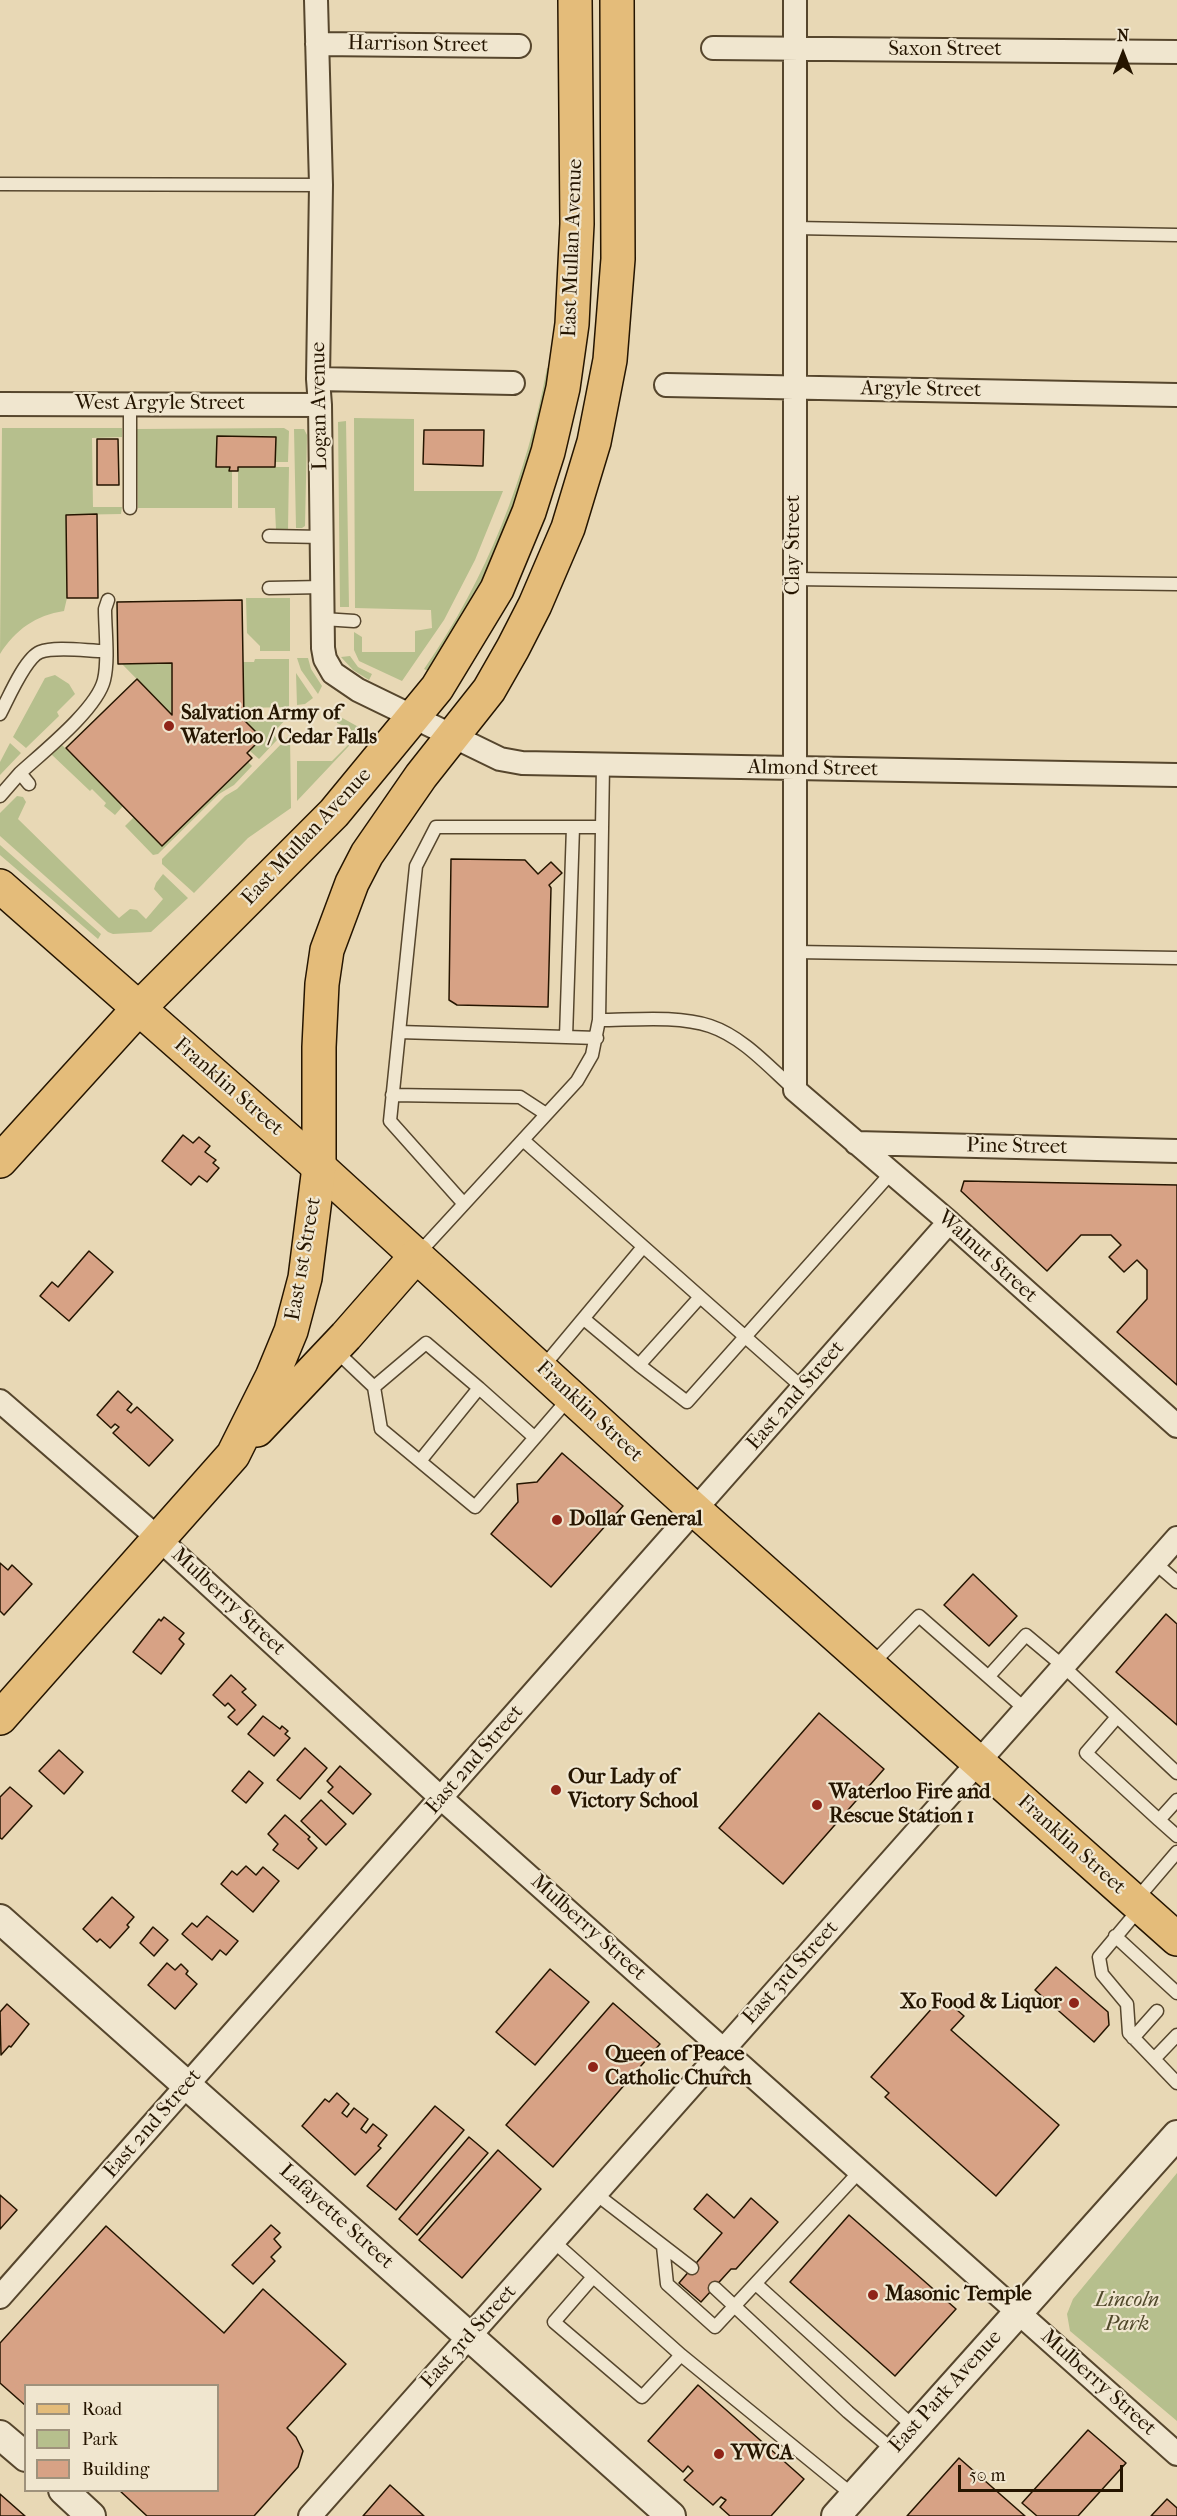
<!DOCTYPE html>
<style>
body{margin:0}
#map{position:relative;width:1177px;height:2516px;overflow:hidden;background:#e8d8b5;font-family:"IM FELL French Canon",serif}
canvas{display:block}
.legend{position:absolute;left:24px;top:2384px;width:195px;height:108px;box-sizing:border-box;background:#f0e6cf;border:2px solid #9f927c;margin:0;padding:8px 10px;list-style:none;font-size:18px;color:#251500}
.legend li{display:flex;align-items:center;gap:12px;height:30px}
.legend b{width:30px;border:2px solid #9f927c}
.north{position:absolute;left:1093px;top:24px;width:60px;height:60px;-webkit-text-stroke:4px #f0e6cf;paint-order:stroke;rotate:0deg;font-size:16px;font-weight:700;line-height:24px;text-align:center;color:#251500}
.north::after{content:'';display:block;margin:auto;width:21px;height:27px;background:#251500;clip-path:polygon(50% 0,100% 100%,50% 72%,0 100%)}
.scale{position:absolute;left:958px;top:2465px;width:165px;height:27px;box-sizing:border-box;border:3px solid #251500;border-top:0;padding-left:8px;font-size:18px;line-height:21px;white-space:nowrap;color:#251500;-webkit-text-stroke:4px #f0e6cf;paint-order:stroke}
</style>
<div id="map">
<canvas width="1177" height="2516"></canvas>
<ul class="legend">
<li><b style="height:8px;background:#e4bc7a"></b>Road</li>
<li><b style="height:16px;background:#b6bf8d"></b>Park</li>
<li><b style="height:16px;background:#d7a285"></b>Building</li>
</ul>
<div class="north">N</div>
<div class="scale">50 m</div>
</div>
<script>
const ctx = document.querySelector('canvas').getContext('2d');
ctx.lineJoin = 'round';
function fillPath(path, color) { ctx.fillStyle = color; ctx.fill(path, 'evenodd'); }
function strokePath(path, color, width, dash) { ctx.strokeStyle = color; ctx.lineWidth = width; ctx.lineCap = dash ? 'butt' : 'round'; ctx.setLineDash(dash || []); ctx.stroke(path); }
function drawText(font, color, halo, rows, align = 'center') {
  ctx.font = font + ' "IM FELL French Canon",serif'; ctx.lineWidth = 4.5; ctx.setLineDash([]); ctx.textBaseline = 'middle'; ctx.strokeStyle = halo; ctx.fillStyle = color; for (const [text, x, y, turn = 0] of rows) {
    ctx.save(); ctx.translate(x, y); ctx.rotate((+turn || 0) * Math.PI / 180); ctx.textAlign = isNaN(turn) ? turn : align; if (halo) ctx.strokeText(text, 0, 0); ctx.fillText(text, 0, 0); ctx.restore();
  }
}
fillPath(new Path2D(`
 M547,368H551L535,444L517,503L483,584L430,672L424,669C487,579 527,475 547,368Z
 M354,418L414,419V491H503L475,560L444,620L402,681L359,661L354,650V632L362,637V652H415V631L432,628L431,610L355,608Z
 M346,421L349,607H340L338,422Z
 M2,428H122V437L92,438L93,507H122L121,514L66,515L67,598L64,611C36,615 15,630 0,654Z
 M284,428L289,431L288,462H275V437L217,436L216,466L230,467L229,471H232V508H138L137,429Z
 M294,429H304L307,435L305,526L302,528H296Z
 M238,467H289L288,530H276L275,508H238Z
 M246,598H290V651H260V646L247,633Z
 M350,656L358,667L372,674L369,680L353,670L341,657Z
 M297,658H308L311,669L322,686L318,694L301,670Z
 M255,659H289V707L244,708L243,662H254Z
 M172,663L171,714L122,664Z
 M296,673L313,698L305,704L297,705Z
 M55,675L69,684L75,694L57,712L59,716L26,748L13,737L45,678Z
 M337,715L364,730L297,801V761H332L350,743L351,729L337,723Z
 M286,719L273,733L277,740L259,759L250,751L262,738L244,720Z
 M290,735L291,808L248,838L194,893L162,864V859L225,796L237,789Z
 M10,743L21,753L0,775V762Z
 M61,744L123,806L115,815L104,806L106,803L92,789L90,791L51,754Z
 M248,762L252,766L234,785L219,794L158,854L153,855L125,826L134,817L162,846Z
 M17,796L23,797L26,802L18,819L119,918L130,909L137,910L146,919L163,899L154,889L156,883L163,874L188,898L151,932L113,934L108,932L0,836V813Z
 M0,845L101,934L98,939L0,855Z
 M1177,2173V2421L1070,2331L1067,2314L1073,2299Z`), '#b6bf8d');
const building = new Path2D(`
 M424,430H484L483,466L423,464Z
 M217,436L276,437L275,467H238V471H229L230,467H216Z
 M97,439H118L119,485H97Z
 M97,514L98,598H67L66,515Z
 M242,600L244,720L262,738L247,753L252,758L162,846L66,748L137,679L172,715V663L118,664L117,602Z
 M451,859L525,860L538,874L551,862L562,873L549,885L551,888L548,1007L457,1005L449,1000Z
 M183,1135L193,1143L199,1137L210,1146L205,1152L216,1160L213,1163L219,1168L207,1182L199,1176L191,1185L162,1161Z
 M964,1181L1177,1185V1385L1117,1332L1147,1299V1270L1137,1260L1124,1272L1109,1257L1121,1245L1111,1235H1081L1047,1271L961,1191Z
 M89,1251L113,1272L69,1321L40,1296L52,1282L58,1287Z
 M118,1391L132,1404L127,1410L131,1413L137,1407L173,1440L149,1466L113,1433L119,1427L115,1424L111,1428L97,1415Z
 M562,1453L623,1506L551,1587L491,1534L518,1502L517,1484L537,1482Z
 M0,1563L8,1570L12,1565L32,1584L4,1615L0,1611Z
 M973,1574L1017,1616L989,1646L944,1605Z
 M1166,1614L1177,1624V1725L1116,1672Z
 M164,1617L184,1633L179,1639L184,1644L161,1674L133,1652L159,1619L161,1621Z
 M231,1675L246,1689L242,1692L256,1705L237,1725L228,1717L235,1710L228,1703L225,1706L213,1695Z
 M819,1713L884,1769L783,1884L719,1828Z
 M263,1716L280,1729L282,1726L288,1731L285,1734L290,1738L274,1756L248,1734Z
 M305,1748L327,1768L300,1799L277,1780Z
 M59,1750L83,1772L64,1794L39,1771Z
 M340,1766L371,1794L353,1814L328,1792L333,1787L327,1781Z
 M249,1771L263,1783L246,1803L232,1791Z
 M10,1787L32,1806L2,1839L0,1838V1797Z
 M321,1800L346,1824L326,1845L301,1821Z
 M285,1815L310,1837L308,1839L317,1848L298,1869L273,1850L278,1844L268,1834Z
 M246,1866L256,1875L263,1867L279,1881L253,1912L221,1884L232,1871L237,1875Z
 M112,1897L134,1917L127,1925L129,1927L110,1948L100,1939L97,1942L83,1929Z
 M207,1916L238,1941L226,1955L220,1950L212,1960L182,1934L192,1923L197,1927Z
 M153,1927L168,1940L154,1956L140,1943Z
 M167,1963L175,1970L181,1964L188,1971L186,1974L197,1984L175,2009L148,1985Z
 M1056,1967L1108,2012L1109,2025L1094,2042L1035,1990Z
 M550,1969L589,2002L535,2065L496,2032Z
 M942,1997L964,2016L951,2030L1059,2125L996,2196L885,2097L889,2093L871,2077Z
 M613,2003L660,2044L553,2167L506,2125Z
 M7,2004L29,2024L11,2047L9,2046L1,2055L0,2012Z
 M337,2093L349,2104L342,2113L347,2117L354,2108L368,2119L361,2129L366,2133L373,2124L387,2135L378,2146L381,2148L355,2175L302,2126L325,2099L329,2102Z
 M435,2106L464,2130L396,2210L367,2186Z
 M469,2137L488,2153L417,2235L399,2219Z
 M498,2150L541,2189L462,2278L419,2240Z
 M707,2194L734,2218L751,2198L778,2222L736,2269H731L701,2302L679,2283L722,2233L694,2209Z
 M0,2195L17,2210L0,2229Z
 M849,2215L956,2309L895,2376L790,2282Z
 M271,2225L280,2233L274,2239L281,2247L271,2257L275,2261L253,2284L232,2265Z
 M106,2226L224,2333L263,2289L346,2364L287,2428L296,2437L303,2451L298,2467L254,2516H147L119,2490H218V2386H26V2406L0,2383V2343Z
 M698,2385L804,2479L771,2516H730L720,2507L726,2500L721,2497L713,2505L684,2480L693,2471L688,2466L683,2472L648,2441Z
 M1088,2430L1126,2463L1078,2516H1037L1022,2503Z
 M959,2458L1025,2516H907Z
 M390,2485L424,2516H363Z
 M0,2494L25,2516H0Z
 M1167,2499L1177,2508V2516H1151Z`);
fillPath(building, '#d7a285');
strokePath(building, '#251500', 1.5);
const service = new Path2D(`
 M0,184L321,185
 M795,228L1177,235
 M130,403V508
 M269,536L323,537
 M794,579L1177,584
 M269,588L323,587
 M323,619L354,621
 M0,714C8,699 25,658 40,652C55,646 88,651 105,651
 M20,773C43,752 97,709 104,680C109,660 105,630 105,609L108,600
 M0,796L20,773L29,784
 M795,952L1177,958
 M599,1020C632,1020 678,1015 710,1026C743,1037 769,1067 795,1090
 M399,1032L566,1037L573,827
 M566,1037L597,1038
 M392,1095L520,1097L546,1114
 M523,1140L803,1388
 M464,1204L390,1121L416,866L436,827H602
 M418,1254L577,1081L592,1055L599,1020L603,765
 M584,1319L639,1365L700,1297
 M335,1350L374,1387L381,1429L475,1507L570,1397
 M639,1365L687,1402L891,1173
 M542,1368L643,1247
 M374,1387L426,1343L479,1388L420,1461
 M479,1388L534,1437
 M1155,1563L1177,1582
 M871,1665L919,1616L1025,1709
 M989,1676L1026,1635L1063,1666L1177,1773
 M1117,1717L1086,1753L1159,1820
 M1177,1800L1159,1820L1177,1836
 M1135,1901L1177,1852
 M1140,1908L1099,1957L1102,1974L1127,2004L1129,2033L1177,2083
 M1115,1936L1177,1993
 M1133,2038L1157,2011
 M1154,2059L1177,2035
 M596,2194L692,2268
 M553,2241L681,2355L642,2397L554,2322L593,2277
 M663,2246L667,2284L715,2327L860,2171
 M756,2284L915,2428
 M715,2288L848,2412L894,2451
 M681,2355L854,2496`);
const minor = new Path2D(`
 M316,0L321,185L318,379L320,405L323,648L325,659L333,673L358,690L500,759L522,763L1177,775
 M795,0V1090L949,1222L1177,1426
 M317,44L519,46
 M713,48L1177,52
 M318,379L513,383
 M666,385L1177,395
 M0,404L320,405
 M856,1143L1177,1151
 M0,1401L159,1539L441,1798L1177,2454
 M0,2297L949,1222
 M310,2516L1177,1538`);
const tertiary = new Path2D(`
 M0,1919L671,2516
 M0,2435L26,2457
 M63,2490L91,2516
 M836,2516L1177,2135`);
const primary = new Path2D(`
 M0,886L319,1167L695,1510L1177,1939`);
const trunk = new Path2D(`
 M0,1161L138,1009L334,813L437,688L497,589L529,512L548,452L563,388L572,324L577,224L575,0
 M257,1430L346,1336L417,1255
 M0,1718L233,1455L272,1377L291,1331L305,1278L319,1167V1047L322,984L327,950L352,883L367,854L421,776L489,690L513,648L535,605L568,528L594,442L610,360L618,259L617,0`);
strokePath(service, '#56462d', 15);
strokePath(minor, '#56462d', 26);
strokePath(tertiary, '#56462d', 32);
strokePath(primary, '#251500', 36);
strokePath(trunk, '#251500', 36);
strokePath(service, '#f0e6cf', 12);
strokePath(minor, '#f0e6cf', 22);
strokePath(tertiary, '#f0e6cf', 28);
strokePath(primary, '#e4bc7a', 33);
strokePath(trunk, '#e4bc7a', 33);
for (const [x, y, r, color] of [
 [169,726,6,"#8f2418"],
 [557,1520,6,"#8f2418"],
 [556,1790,6,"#8f2418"],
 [817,1805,6,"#8f2418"],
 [1074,2003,6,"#8f2418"],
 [593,2067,6,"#8f2418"],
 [873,2295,6,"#8f2418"],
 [719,2454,6,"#8f2418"]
]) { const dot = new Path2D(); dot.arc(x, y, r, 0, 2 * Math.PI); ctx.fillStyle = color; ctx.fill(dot); strokePath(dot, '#f0e6cf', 2); }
drawText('21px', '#251500', '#f0e6cf', [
 ["Harrison Street",418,45,1],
 ["Saxon Street",945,50],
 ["East Mullan Avenue",573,248,-88],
 ["Argyle Street",921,390,1],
 ["West Argyle Street",160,404],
 ["Logan Avenue",320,406,-91],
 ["Clay Street",794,545,-90],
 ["Almond Street",813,769,1],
 ["East Mullan Avenue",307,837,-47],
 ["Franklin Street",228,1087,41],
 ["Pine Street",1017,1147,1],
 ["Walnut Street",987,1257,42],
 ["East 1st Street",304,1259,-80],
 ["East 2nd Street",796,1396,-49],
 ["Franklin Street",589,1412,43],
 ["Mulberry Street",228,1602,43],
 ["East 2nd Street",475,1760,-49],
 ["Franklin Street",1071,1845,42],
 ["Mulberry Street",588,1928,42],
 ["East 3rd Street",791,1973,-48],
 ["East 2nd Street",153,2124,-49],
 ["Lafayette Street",336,2217,42],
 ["East 3rd Street",469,2337,-48],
 ["Mulberry Street",1098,2383,42],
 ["East Park Avenue",946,2392,-48]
]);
drawText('bold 21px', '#251500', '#f0e6cf', [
 ["Salvation Army of",181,714],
 ["Waterloo / Cedar Falls",181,738],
 ["Dollar General",569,1520],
 ["Our Lady of",568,1778],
 ["Victory School",568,1802],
 ["Waterloo Fire and",829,1793],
 ["Rescue Station 1",829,1817],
 ["Xo Food & Liquor",1062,2003,"right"],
 ["Queen of Peace",605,2055],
 ["Catholic Church",605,2079],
 ["Masonic Temple",885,2295],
 ["YWCA",731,2454]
], 'left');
drawText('italic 21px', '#50482a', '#f0e6cf', [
 ["Lincoln",1127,2301],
 ["Park",1127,2325]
]);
</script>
